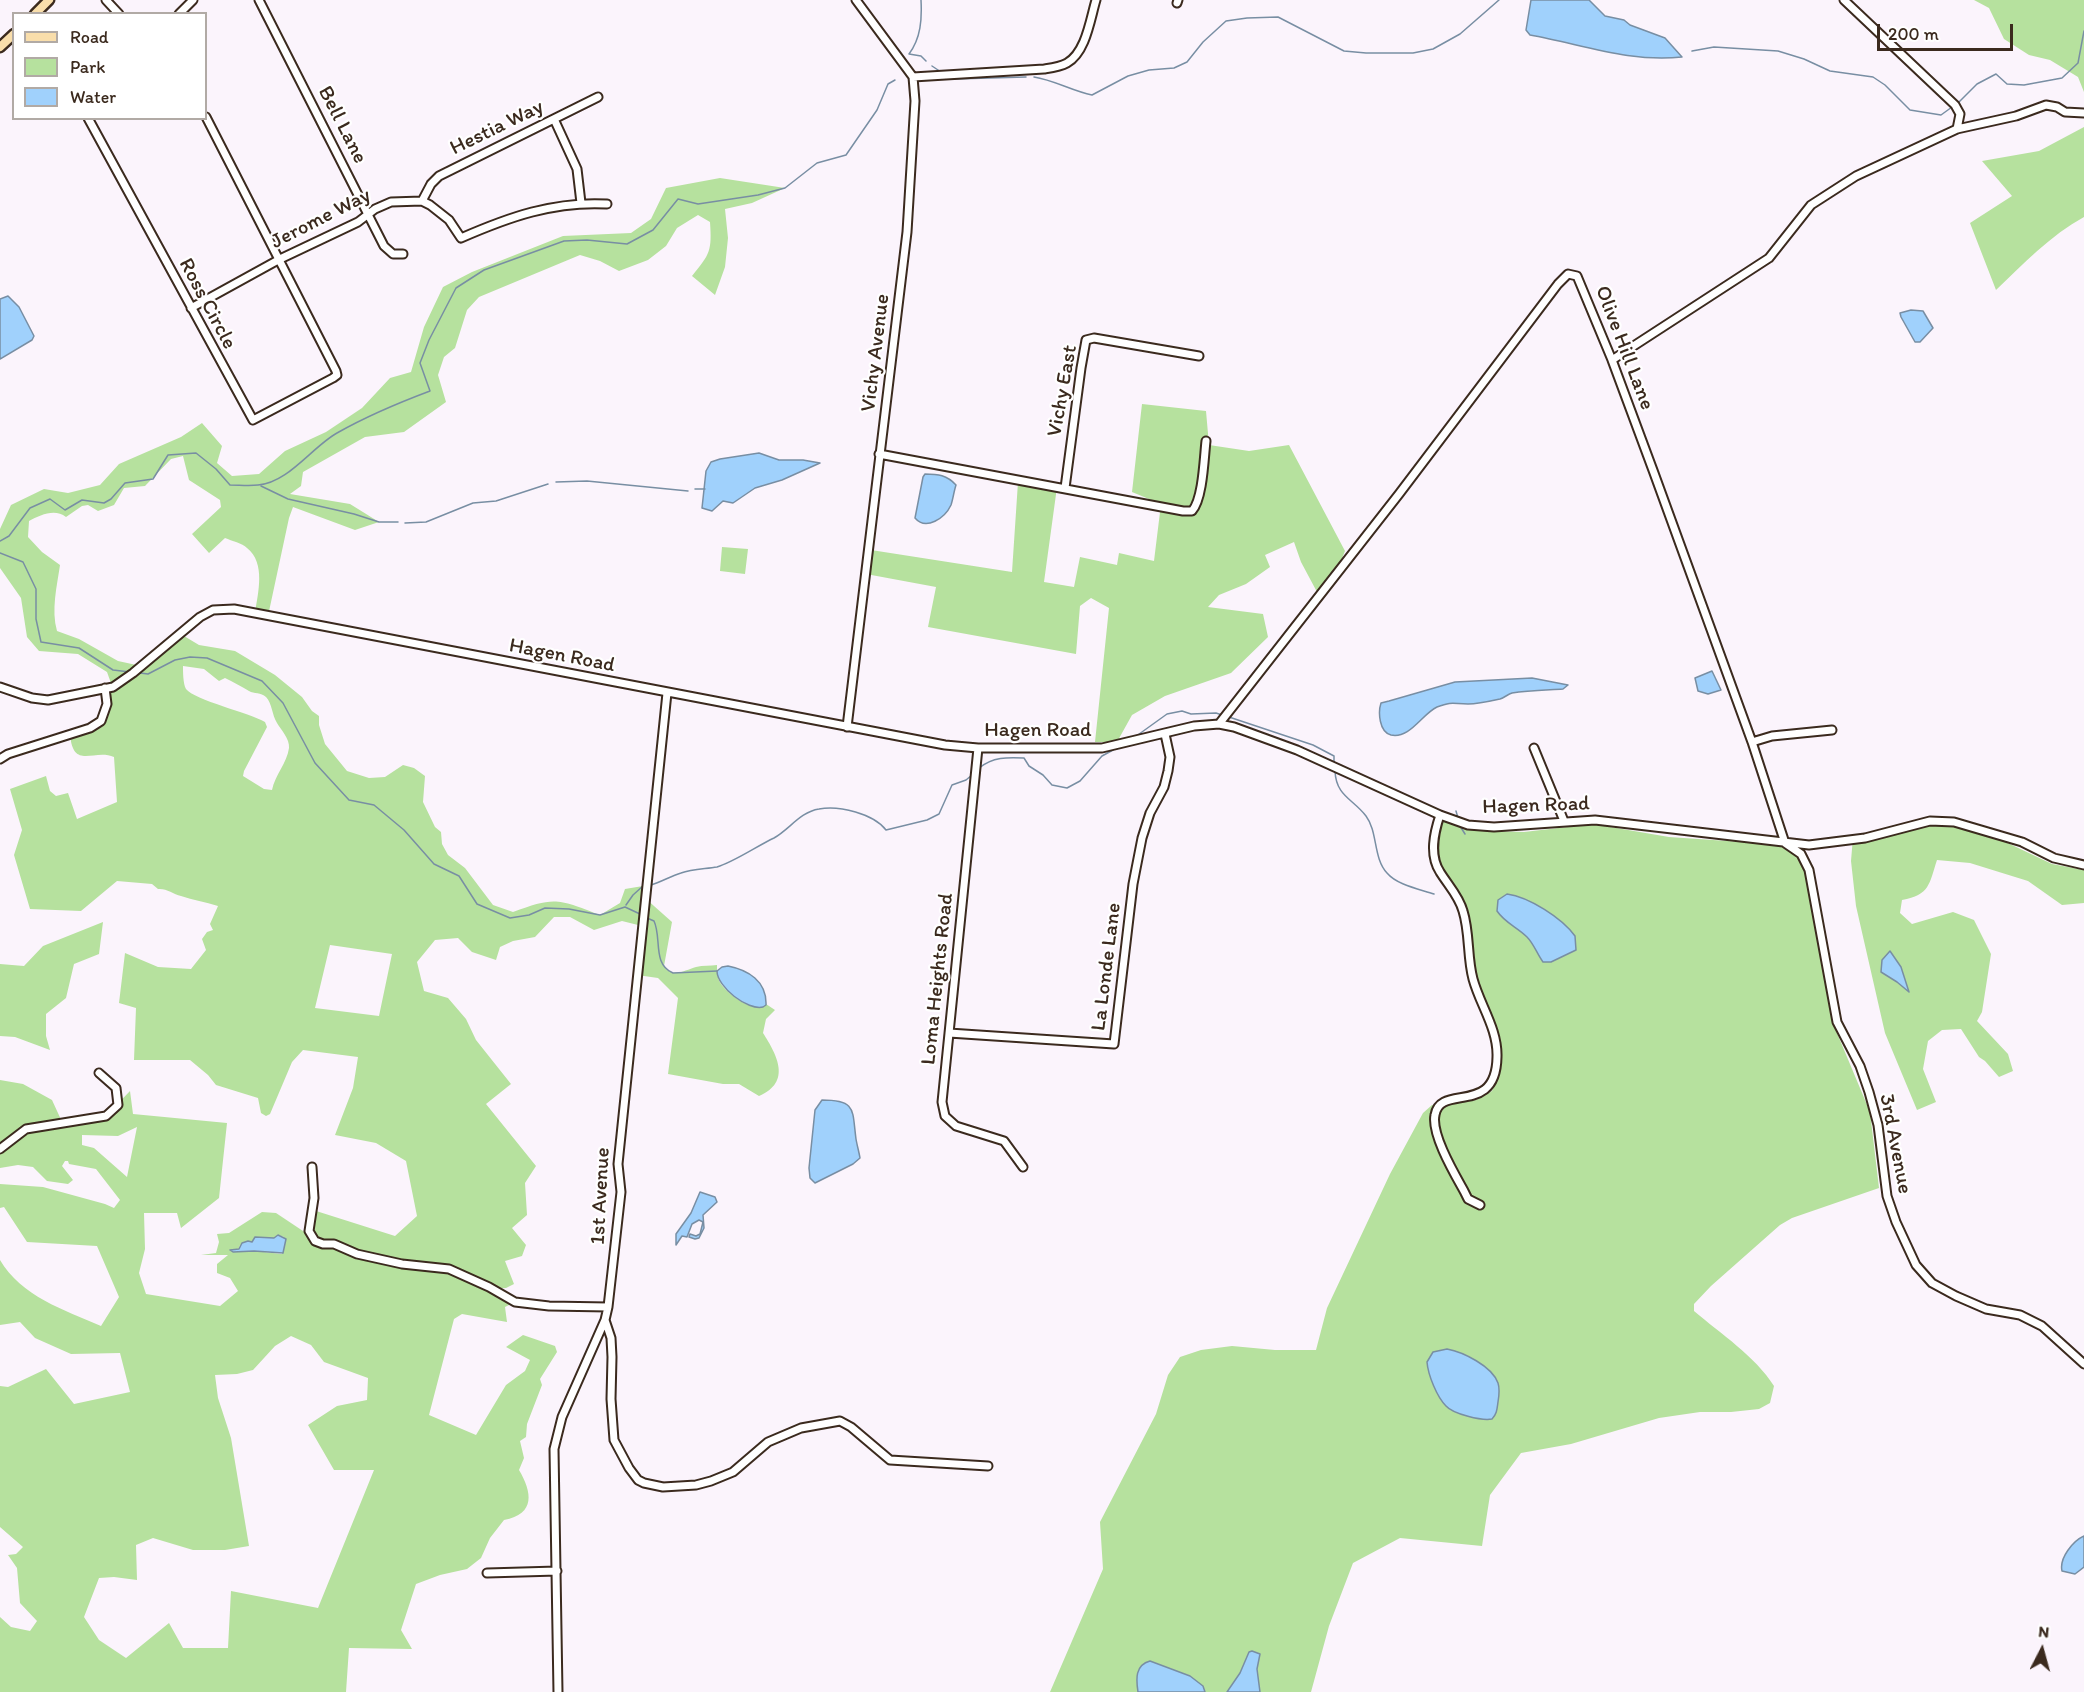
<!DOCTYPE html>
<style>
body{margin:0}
#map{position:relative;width:2084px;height:1692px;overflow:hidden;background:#fbf4fc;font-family:Itim,sans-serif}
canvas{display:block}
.legend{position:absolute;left:12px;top:12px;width:195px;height:108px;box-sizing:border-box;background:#fff;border:2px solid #b1aaa5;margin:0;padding:8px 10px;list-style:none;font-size:18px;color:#3b2a1e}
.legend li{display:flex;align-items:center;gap:12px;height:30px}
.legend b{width:30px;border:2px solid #b1aaa5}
.north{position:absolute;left:2012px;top:1620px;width:60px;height:60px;-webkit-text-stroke:4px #fff;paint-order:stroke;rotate:6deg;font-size:16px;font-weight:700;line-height:24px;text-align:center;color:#3b2a1e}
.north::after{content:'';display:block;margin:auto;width:21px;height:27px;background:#3b2a1e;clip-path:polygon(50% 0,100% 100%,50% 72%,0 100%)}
.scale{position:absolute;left:1877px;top:24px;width:136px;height:27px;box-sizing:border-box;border:3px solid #3b2a1e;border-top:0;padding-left:8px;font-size:18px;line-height:21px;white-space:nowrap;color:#3b2a1e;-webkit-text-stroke:4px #fff;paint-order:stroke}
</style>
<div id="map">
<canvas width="2084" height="1692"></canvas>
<ul class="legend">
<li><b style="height:8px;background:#f9deab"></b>Road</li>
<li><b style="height:16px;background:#b6e19e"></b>Park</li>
<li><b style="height:16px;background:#a0d1fc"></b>Water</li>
</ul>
<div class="north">N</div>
<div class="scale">200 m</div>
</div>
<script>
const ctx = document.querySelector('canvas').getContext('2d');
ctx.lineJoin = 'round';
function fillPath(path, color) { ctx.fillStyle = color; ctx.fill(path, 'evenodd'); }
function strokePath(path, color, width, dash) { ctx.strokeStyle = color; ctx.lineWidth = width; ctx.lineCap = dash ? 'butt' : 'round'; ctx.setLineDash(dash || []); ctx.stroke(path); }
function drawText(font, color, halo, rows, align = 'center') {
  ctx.font = font + ' Itim,sans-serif'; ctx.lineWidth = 4.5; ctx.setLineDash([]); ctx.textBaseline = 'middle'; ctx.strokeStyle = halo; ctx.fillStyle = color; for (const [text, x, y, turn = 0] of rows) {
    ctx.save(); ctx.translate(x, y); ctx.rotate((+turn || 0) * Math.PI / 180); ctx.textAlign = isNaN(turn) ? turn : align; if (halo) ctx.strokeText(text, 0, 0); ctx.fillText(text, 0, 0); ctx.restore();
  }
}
fillPath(new Path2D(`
 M1974,0H2084V92L2078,77L2050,60L2029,55L2004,39L1989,8Z
 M2084,127V217C2051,235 2023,264 1996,290L1970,223L2012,196L1982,161L2039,151Z
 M720,178L785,188L752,203L725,209L728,238L725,267L715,295L692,276C710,254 712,251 710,222L698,215L677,228L666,246L648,260L619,271L600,261L580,255L479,297L467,310L455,348L444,357L438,375L446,402L404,432L365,437L303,472L301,486L290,494L350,504L379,522L355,530L293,507L289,518L268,616L255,613C258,593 266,563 247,548C242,543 232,541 225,538L209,553L192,534L221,507L220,500L189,480L183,456L171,459L145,486L124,488L114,505L98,511L88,505L82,506L66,517C55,508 40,515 29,521L28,537L42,552L60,565C57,586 51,610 57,631L79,639L118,661L141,666L179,633L199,645L235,651L275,675L302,697L312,711L319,716V725L325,744L347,771L369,778L385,777L403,765L414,768L425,776L423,802L435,827L441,832L442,844L448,855L465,868L493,905L513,912C555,896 559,899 600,915L620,903L625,889L643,886L645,898L672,922L664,966C672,979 685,970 696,967C703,965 710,966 717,965C717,972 717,978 721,984C729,995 754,1014 766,1004L775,1010L766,1019L763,1033C777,1055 792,1082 759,1096L739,1084H723L668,1074L678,998L658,978L637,975L642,926L622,921L594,930L570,917H554L535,937L513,941L500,947L496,960L472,952L458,938L435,940L417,962L424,991L448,998L466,1019L476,1040L511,1084L486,1104L536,1166L525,1183L527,1215L512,1228L526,1245L522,1256L505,1261L514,1284L506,1288L491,1289L513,1303L505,1307L507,1322L462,1314L454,1319L429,1415L476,1435L506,1385L525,1371L530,1360L506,1347L523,1335L555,1346L557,1352L540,1379L542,1385L527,1424L526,1437L520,1441L524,1458L519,1470C532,1492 536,1514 504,1520L490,1538L481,1558L467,1569L440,1575L416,1584L401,1630L412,1649L349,1648L346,1692H0V1617L11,1627L30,1631L37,1621L20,1603L17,1568L8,1555L16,1554L23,1547L0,1527V1386L8,1387L46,1369L74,1404L130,1392L120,1353L71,1354L35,1338L20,1322L0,1325V1260C21,1296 64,1310 101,1326L119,1297L97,1246L27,1242L4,1207L0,1208V1184L43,1187L105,1204L114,1208L120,1200L96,1169L69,1164L68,1161H65L62,1166L73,1180L68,1184L47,1181L33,1167L18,1165L0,1168V1080L23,1084L52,1100L63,1124L106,1116L130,1091L133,1114L227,1123L219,1198L181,1228L177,1213H144L145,1249L139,1273L146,1294L220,1306L238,1291L230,1278L217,1273V1264L228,1255H201L216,1253L219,1242L217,1234L229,1233L262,1212L276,1213L309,1235L313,1210L395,1236L417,1216L406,1161L376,1143L335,1135L353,1088L358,1057L303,1050L292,1062L270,1114L266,1116L261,1113L258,1098L216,1085L208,1075L190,1060H134L136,1008L119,1003L125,953L158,967L191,969L206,950L202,939L207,932L213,930L210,924L218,906C205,902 193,900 181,896C173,894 166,888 158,889L152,884L117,881L81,911L30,909L14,855L22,830L10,789L46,776L50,791L56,796L68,793L77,819L117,802L114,757C94,748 73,771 70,734L101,721L107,704L105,688L112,686L107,672L78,654L39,651L27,637L21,598L0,568V529L11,505L44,489L68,493L100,485L119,464L181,437L202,423L222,446L217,463L232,476L259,474L285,451L326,432L362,408L390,378L411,372L424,327L443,287L472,272L563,236L631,233L651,219L666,188ZM183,666L204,669L219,681L225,678C233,682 241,686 249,691C254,694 261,692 266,697C272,703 272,715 277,723C281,730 290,739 289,748C287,763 275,775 272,790L264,789L243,776L244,771L267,727L265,722C250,713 194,700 186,689C183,684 183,671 183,666ZM330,945L392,954L379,1016L315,1008ZM137,1127L127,1177L94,1148L82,1145V1135L118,1136ZM278,1235L284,1237L282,1254L254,1251L233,1252L234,1249H239L240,1245L254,1241L256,1237L274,1238ZM291,1336L311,1345L324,1362L368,1378L367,1400L337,1406L308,1425L334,1470H374L318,1608L231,1591L228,1648H183L169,1623L126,1658L99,1640L84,1617L99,1578L114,1577L137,1580L136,1545L153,1538L193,1550H225L249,1546L231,1438L218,1398L215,1375L237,1374L253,1370L275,1346Z
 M1142,404L1206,411L1209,445L1249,451L1289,445L1345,551L1336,573L1317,592L1301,562L1294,542L1265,555L1270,567L1246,584L1219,595L1208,607L1263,614L1268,637L1231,673L1165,696L1132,715L1117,742H1095L1109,608L1091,598L1080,606L1076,654L928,627L936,587L866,574L871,550L1012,572L1018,482L1057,487L1044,582L1074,587L1080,557L1117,565L1119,553L1154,561L1161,504L1132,492Z
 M722,547L748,549L745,574L720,571Z
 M1442,819L1468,830L1524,832L1593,824L1669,837L1786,845L1790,848L1805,868L1837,1033L1870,1112L1879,1188L1792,1218L1780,1225L1711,1286L1694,1304V1311C1721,1334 1755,1356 1774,1386L1770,1403L1759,1409L1731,1412H1700L1659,1418L1571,1444L1521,1453L1490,1495L1482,1546L1400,1538L1353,1563L1329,1626L1311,1692H1050L1103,1569L1100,1522L1156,1414L1168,1375L1180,1357L1201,1350L1232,1346L1275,1350H1316L1327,1308L1335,1291L1390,1174L1423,1113L1432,1105L1476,1100L1492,1091L1500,1070V1053L1478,982L1464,904C1454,882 1431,864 1435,838C1436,832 1440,825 1442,819Z
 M1928,822L1969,828L1993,836L2052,864L2084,870V903L2062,905L2028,881L1970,863L1937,860C1929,884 1930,895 1902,900L1900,913L1912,924L1953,912L1974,920L1991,954L1982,1012L1977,1021L2008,1054L2013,1071L1999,1077L1985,1061L1979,1057L1961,1029L1942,1030L1928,1041L1923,1069L1936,1102L1917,1110L1885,1033L1856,906L1851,861L1853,837L1899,824L1921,825Z
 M103,922L99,954L74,964L66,998L46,1014V1036L50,1050L15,1037L0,1036V964L24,966L43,946Z`), '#b6e19e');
const water = new Path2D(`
 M1531,0H1589L1605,16L1624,20L1630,25L1665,38L1682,57C1630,63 1581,44 1530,35L1526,30Z
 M8,296L19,307L34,336L32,340L0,359V299Z
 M1911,310L1923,311L1933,328L1920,342H1915L1901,317L1900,313Z
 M759,453L779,460H803L820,463L782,480L755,488L733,503L723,501L712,511L702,508L706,471L711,462L720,459Z
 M925,474C938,474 947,475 956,485C954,491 953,499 951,505C945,518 926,531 915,518L923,477Z
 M1712,671L1721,690L1708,694L1698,691L1695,678Z
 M1532,678L1568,685L1563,689C1546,690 1528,690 1512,693C1508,694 1504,698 1500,699C1491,701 1478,704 1468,704C1453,704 1453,701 1437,707C1422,714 1410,739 1391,735C1379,732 1378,712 1381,703L1389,701L1455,682Z
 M1507,894C1529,897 1562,918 1575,936L1576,950L1551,962H1543C1537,954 1534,944 1527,937C1517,927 1505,923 1497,911L1498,900Z
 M1890,951L1901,967L1909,992L1897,982L1881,972L1882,960Z
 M728,966C748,970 767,981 766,1005L763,1007C748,1011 717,987 717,971L722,967Z
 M822,1100C857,1100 852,1110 856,1139C857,1145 859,1152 860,1158L853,1164L815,1183L810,1178L809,1168L815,1110Z
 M700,1192L715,1197L717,1202L703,1215L704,1228L699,1238L695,1239L689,1237L690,1234L696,1236L700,1234L703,1222L699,1220L692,1224L687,1237L682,1236L676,1245V1234L691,1213Z
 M278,1235L286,1239L283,1253L254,1251L233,1252L230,1250L239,1249L242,1243L248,1241L252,1242L255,1237L274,1238Z
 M1447,1349C1463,1352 1492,1366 1498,1383C1500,1389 1499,1396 1498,1402C1497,1409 1497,1414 1492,1419C1482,1421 1453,1414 1446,1406C1437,1397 1428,1375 1427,1362L1433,1352Z
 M2084,1536V1567L2075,1574L2062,1571C2059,1558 2073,1541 2084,1536Z
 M1252,1651L1260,1654L1257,1669L1260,1692H1227L1240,1673L1249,1652Z
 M1150,1661L1190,1676L1203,1686L1205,1692H1138C1136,1679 1135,1665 1150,1661Z`);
fillPath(water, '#a0d1fc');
strokePath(water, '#788ea3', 1.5);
strokePath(new Path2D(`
 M921,0C922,19 921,38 909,54L921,56L926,61
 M1692,51L1714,47L1778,51L1804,59L1830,71L1873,77L1885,85L1910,110L1941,115L1952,107
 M932,66L941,72
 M1034,77C1054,80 1072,91 1092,95L1128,76L1149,70L1174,68L1187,62L1203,42L1226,21L1247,18L1278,17L1344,51L1366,53H1413L1433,49L1460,34L1499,0
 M954,79L1026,77
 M1958,103L1977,84L1996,74L2007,84L2024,85L2062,78L2078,63L2084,31
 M556,482L587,481L688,491
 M261,486L288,499L354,514L379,522H398
 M695,489H705
 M405,523L426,522L473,503L496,501L548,484
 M0,541L9,536L30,508L50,499L65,510L82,500L104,503L111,499L125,483L153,479L168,455L196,453L216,469L230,485C239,485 249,486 258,485C288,483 312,447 337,433C367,416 398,403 430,391L420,363L429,340L456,288L484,270L564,241L587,240L627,244L653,230L678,199L698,204L758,195L785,188L817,163L846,155L877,110L888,84L895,80
 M0,553L23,562L36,589V619L41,642L79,648L113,670L130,672
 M140,673L148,674L175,660L190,657L207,658L262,681L283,703L315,763L349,800L374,805L404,830L434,864L459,876L477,904L510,918L529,915L545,908L569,909L600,915L625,907L640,914
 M1229,717L1313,745L1334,756V762
 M1135,737L1167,714L1182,711L1191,714L1216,713L1222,715
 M979,768C993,757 1007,757 1024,758L1029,766L1043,775L1052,785L1067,788L1080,781L1102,756L1113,750
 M1335,771C1336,796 1353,799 1366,816C1378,832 1373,858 1387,873C1397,885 1419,889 1434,894
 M1456,811L1458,818
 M1460,826L1465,834
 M651,885C661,882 671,876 681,873C692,869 705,869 717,867C734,862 757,846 774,838C790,829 800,812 819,809C839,805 874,814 886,830L927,820L939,814L952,785L966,780L972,775
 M626,905L633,895L643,886
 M647,918L654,921C662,938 652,964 673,973L717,971`), '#788ea3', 1.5);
const minor = new Path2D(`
 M106,0L119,14
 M259,0L384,246L393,254H403
 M1844,0L1955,105L1960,114L1957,129
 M1177,3L1178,0
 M179,14L193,0
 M913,77L1044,69C1051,68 1060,67 1067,63C1086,52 1090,20 1096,0
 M88,118L253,420L333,378L337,375L336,371L206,117
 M554,119L577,169L581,203
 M422,201L431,184L439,176L598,97
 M191,308L280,259L358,222L375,209L391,202L422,201L430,205L449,220L461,238C509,217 554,201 607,204
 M1612,360L1769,258L1811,205L1856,176L1957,129L2016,116L2046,105L2057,107L2065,112L2084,113
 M879,454L1183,511H1192C1203,499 1204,458 1206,441
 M1065,488L1081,368L1086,340L1094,338L1199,356
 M0,687L32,698L48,700L113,687L133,673L200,617L213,610L234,609L945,745L978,748H1102L1194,726L1219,724L1234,727L1297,750L1440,815L1468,825L1494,827L1595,820L1809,845L1865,838L1930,821L1954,822L2022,842L2054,858L2084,865
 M1219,724L1399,494L1558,284L1568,274L1577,276L1612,360L1654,473L1752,742L1785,843L1801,854L1809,870L1837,1022L1860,1066L1869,1092L1878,1125L1887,1196L1896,1222L1916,1265L1932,1283L1956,1296L1986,1309L2020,1315L2042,1326L2084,1364
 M847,727L907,232L915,101L913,77L856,0
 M1752,742L1772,736L1832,730
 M978,748L942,1102L945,1116L956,1126L1004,1141L1023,1167
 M1534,748L1564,821
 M0,759L8,754L90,728L101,721L107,704L105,688
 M1440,815C1434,833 1429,855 1440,872C1448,885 1459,896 1463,911C1470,933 1467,957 1473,979C1480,1005 1498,1029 1497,1057C1496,1117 1440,1083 1435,1115C1431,1134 1454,1173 1464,1191L1468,1199L1480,1205
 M949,1033L1114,1044L1133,884L1142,838L1150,813L1164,787L1168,771L1170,757L1165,734
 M0,1149L26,1129L106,1116L118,1105L116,1088L99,1073
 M312,1167L314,1198L309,1231L315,1241L323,1244H334L357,1254L402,1264L449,1269L489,1287L515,1302L549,1306L608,1307
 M605,1320L611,1338L612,1357L611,1399L614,1440L629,1468L638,1480L644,1483L663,1487L696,1485L711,1481L733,1472L768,1442L801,1428L840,1421L851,1427L890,1460L988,1466
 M487,1573L557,1571
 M558,1692L554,1449L562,1417L605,1320L608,1307L621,1192L618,1164L667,693`);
const major = new Path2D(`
 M35,14L49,0
 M0,47L14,34`);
strokePath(minor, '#3b2a1e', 11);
strokePath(major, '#3b2a1e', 13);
strokePath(minor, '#fff', 7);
strokePath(major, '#f9deab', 8);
drawText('21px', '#3b2a1e', '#fff', [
 ["Bell Lane",342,125,63],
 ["Hestia Way",497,128,-26],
 ["Jerome Way",321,219,-27],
 ["Ross Circle",207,304,62],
 ["Olive Hill Lane",1624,348,69],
 ["Vichy Avenue",876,353,-83],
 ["Vichy East",1063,391,-80],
 ["Hagen Road",562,656,11],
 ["Hagen Road",1038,731],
 ["Hagen Road",1536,806,-2],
 ["La Londe Lane",1107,967,-83],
 ["Loma Heights Road",938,979,-84],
 ["3rd Avenue",1895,1144,79],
 ["1st Avenue",601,1196,-87]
]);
</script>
